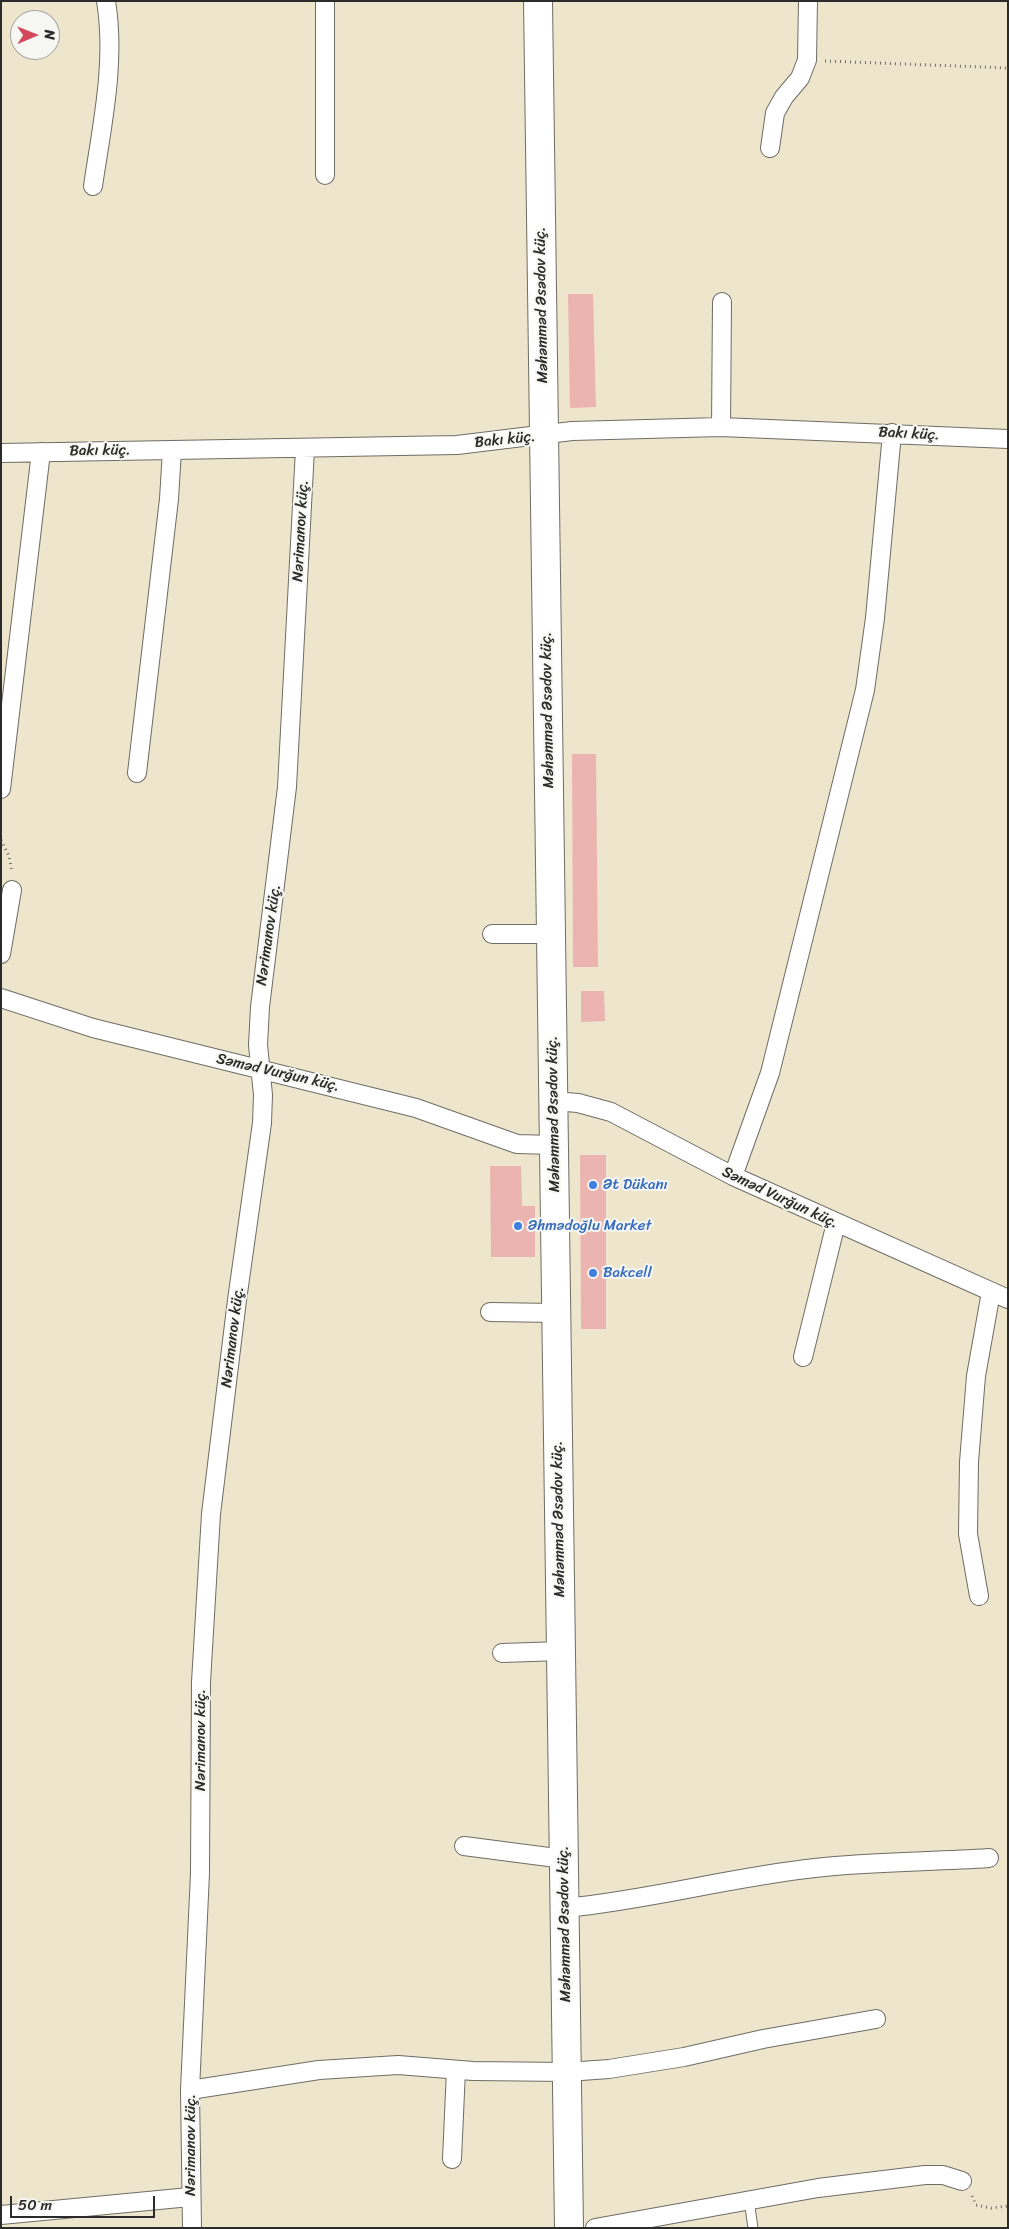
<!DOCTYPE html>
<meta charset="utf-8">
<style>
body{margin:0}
#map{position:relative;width:1009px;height:2229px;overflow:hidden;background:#ede6cd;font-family:Sriracha,sans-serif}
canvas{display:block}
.frame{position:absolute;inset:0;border:2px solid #2b2b2b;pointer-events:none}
.north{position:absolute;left:10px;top:10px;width:50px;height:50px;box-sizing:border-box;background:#f6f6f2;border:1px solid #a5a5a2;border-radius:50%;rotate:89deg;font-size:14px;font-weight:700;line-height:20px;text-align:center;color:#2b2b2b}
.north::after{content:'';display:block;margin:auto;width:18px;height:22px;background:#d1495b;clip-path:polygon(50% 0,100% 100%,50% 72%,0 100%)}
.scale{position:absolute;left:10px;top:2196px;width:145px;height:22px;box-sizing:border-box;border:2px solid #2b2b2b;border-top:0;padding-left:6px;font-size:15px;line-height:18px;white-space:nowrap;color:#2b2b2b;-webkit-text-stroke:4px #f6f6f2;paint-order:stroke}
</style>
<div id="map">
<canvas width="1009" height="2229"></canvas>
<div class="frame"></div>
<div class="north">N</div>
<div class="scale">50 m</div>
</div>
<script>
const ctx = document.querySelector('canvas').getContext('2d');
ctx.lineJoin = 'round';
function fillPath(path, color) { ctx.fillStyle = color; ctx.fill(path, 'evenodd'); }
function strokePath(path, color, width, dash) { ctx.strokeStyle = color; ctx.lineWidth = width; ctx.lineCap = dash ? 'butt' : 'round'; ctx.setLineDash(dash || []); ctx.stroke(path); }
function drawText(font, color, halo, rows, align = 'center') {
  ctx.font = font + ' Sriracha,sans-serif'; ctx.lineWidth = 4; ctx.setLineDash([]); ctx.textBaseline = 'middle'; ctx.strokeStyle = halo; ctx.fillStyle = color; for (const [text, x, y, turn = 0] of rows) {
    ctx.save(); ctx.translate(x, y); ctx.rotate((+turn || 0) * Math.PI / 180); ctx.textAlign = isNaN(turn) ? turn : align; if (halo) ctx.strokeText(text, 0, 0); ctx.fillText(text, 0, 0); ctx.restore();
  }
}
fillPath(new Path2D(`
 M568,294H593L596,407L570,408Z
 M572,754H596L598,967H573Z
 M581,991H604L605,1021L581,1022Z
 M580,1155H606V1329H581Z
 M490,1166H521L522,1206H535V1257H491Z`), '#ebb4b1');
const service = new Path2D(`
 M749,2200L753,2228`);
const minor = new Path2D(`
 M325,1V175
 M770,148L775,113L784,97L800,78L807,60L808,1
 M93,186C102,125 116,62 106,1
 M721,427L722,302
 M1,453L457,445L572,431L721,427L1008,439
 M137,773L169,499L172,450
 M1,789L41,452
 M492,934H551
 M1,954L12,890
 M1,998L93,1028L416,1108L517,1144L554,1145
 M554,1101L578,1103L611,1112L733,1176L1008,1299
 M733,1176L770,1073L865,690L875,618L892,433
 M490,1312L557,1313
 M803,1357L836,1223
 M979,1596L968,1534L969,1462L976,1376L991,1292
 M502,1653L561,1651
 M464,1846L564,1859
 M565,1908C649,1900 731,1877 815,1868C872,1861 931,1862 989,1858
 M190,2090L319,2070L398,2065L473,2071L567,2072L609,2069L684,2057L763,2039L876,2019
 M452,2159L456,2070
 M1,2215L190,2197
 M192,2228L190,2090L200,1873L201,1682L211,1514L237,1300L262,1123L263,1095L258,1045L260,1007L287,787L305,449
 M595,2228L818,2188L925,2175H943L962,2181`);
const primary = new Path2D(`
 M538,1L569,2228`);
strokePath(service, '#6f6c64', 11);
strokePath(minor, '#6f6c64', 20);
strokePath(primary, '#6f6c64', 30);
strokePath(new Path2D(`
 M825,61L1008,68
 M1,840L9,856L12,872
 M972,2196L976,2205L991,2208L1008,2206`), '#6f6c64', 3, [1, 4]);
strokePath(service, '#fff', 9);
strokePath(minor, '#fff', 18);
strokePath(primary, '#fff', 28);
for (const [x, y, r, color] of [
 [593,1185,5,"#3f7fe0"],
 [518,1226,5,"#3f7fe0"],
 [593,1273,5,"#3f7fe0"]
]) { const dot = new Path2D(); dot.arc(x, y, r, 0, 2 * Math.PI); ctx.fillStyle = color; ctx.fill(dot); strokePath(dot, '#f6f6f2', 2); }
drawText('15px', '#2b2b2b', '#f6f6f2', [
 ["Məhəmməd Əsədov küç.",542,305,-91],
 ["Bakı küç.",909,434,3],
 ["Bakı küç.",505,440,-6],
 ["Bakı küç.",100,451,-1],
 ["Nərimanov küç.",301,531,-87],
 ["Məhəmməd Əsədov küç.",548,710,-91],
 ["Nərimanov küç.",269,935,-82],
 ["Səməd Vurğun küç.",278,1073,13],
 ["Məhəmməd Əsədov küç.",554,1114,-91],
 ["Səməd Vurğun küç.",780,1198,25],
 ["Nərimanov küç.",233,1337,-83],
 ["Məhəmməd Əsədov küç.",559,1519,-91],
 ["Nərimanov küç.",201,1740,-90],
 ["Məhəmməd Əsədov küç.",565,1924,-91],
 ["Nərimanov küç.",191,2145,-90]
]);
drawText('15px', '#366cbe', '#f6f6f2', [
 ["Ət Dükanı",603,1185],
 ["Əhmədoğlu Market",528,1226],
 ["Bakcell",603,1273]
], 'left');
</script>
